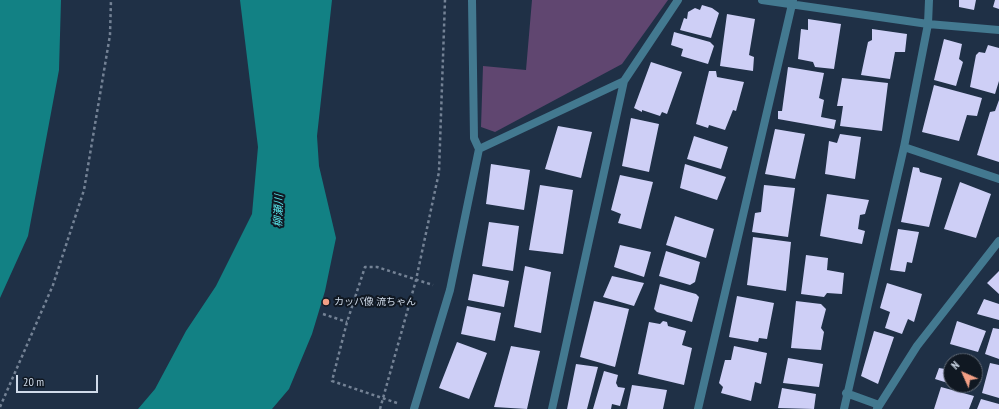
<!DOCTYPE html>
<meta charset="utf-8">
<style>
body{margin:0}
#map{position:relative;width:999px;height:409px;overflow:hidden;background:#1f3046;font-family:"PT Sans Narrow",sans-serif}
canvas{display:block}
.north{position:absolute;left:943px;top:353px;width:40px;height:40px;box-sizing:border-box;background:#101822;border:1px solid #5d6672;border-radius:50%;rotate:315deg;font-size:11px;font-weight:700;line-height:16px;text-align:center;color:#d0dbea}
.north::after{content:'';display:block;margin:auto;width:14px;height:18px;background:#f39f85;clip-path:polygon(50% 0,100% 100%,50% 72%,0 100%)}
.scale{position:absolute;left:16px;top:375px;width:82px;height:18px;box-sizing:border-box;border:2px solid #d0dbea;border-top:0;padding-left:5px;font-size:12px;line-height:14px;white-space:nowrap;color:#d0dbea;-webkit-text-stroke:3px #101822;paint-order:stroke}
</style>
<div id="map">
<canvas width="999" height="409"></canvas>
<div class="north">N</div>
<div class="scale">20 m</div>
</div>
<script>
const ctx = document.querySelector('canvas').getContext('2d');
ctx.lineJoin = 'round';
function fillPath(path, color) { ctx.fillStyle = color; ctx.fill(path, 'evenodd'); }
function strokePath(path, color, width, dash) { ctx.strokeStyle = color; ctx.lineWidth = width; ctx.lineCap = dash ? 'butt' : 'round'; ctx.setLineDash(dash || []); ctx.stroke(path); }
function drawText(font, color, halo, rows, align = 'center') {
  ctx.font = font + ' "PT Sans Narrow","Noto Sans JP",sans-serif'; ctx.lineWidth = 4; ctx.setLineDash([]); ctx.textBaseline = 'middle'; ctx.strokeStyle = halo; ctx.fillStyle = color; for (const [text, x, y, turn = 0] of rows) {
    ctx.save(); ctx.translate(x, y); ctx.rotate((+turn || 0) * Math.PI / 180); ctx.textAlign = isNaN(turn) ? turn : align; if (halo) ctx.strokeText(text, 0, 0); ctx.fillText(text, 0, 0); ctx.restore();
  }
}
fillPath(new Path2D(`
 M532,0H668L622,64L495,132L481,127L483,66L526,70Z`), '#604670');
fillPath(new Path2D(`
 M0,0H61L59,70L28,236L0,298Z
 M240,0H332L317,136L319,166L336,238L325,291L312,334L289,389L272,409H138L155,389L186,331L216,286L252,214L258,147Z`), '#128184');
fillPath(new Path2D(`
 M959,0H976L974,10L959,7Z
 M995,0H999V9L993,7Z
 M702,5L712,8L719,13L711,38L680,30L684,18L687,19L688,12L695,8L700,10Z
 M727,14L755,19L749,55L754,57L753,71L720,66Z
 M808,19L841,24L834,69L815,67L813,62L798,59L801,29L808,30Z
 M872,29L907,34L905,52H895L890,79L861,75L868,42L872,40Z
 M674,32L710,42L714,46L708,64L681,56L683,49L671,45Z
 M944,39L962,44L959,59L963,62L956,86L934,80Z
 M988,45L999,48V81L995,94L970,87L976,55L979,52L985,53Z
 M651,62L682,72L667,114L662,112L660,116L642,110V112L634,108Z
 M788,67L824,73L819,98L824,100L821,117L836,120L834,129L778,119V111H782Z
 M709,71H716L717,77L744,82L736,111L733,110L725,130L709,125L708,128L696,124Z
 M842,78L888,83L882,131L840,126L843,106H837Z
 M934,85L982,98L977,116L967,115L959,141L922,132Z
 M999,100V162L977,155L990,112L995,111Z
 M631,118L659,124L649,172L622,166Z
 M558,126L592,132L581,178L545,169Z
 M775,129L805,134L795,179L765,174Z
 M840,134L861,137L855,179L825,174L829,141L837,143Z
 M694,136L728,147L721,169L687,159Z
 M491,164L530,170L524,210L486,204Z
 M685,164L726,177L717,200L680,188Z
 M913,167L919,168L920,172L942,178L929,227L901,222Z
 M620,175L653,182L641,229L618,223L621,214L611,210Z
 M960,182L991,194L976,238L944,229Z
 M540,185L573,190L563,254L529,250Z
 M764,185L795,188L788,237L752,232L755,213L761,212Z
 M827,194L869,200L865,214L860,215L858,229L865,231L862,244L820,236Z
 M675,216L714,229L706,258L666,245Z
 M489,222L519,226L513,271L482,266Z
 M898,229L919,232L912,263L907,262L905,272L890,270Z
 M753,237L791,242L786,291L747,285Z
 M620,245L651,252L644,277L614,267Z
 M666,251L700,262L695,282L690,285L659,276Z
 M806,255L828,258L827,270L844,273L842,294L827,293L824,297L801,294Z
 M525,266L551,272L541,333L514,327Z
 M999,271V294L987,283Z
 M473,274L509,281L504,307L468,300Z
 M612,276L644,283L634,306L603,297Z
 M887,283L922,294L914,322L908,319L902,334L885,328L890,312L880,308Z
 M660,284L696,294L699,297L692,322L657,312L654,309Z
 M737,296L774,303L767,339L759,338L758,342L729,337Z
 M984,299L999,304V320L977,314Z
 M594,301L629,309L615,367L580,357Z
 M796,301L821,304L826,309L821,328L824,332L821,350L791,348Z
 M467,306L501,313L495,341L461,334Z
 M663,321L667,322L668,326L686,331L682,345L692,348L684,385L638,374L649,322L660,324Z
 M957,321L986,331L978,352L950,344Z
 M993,328L999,329V359L985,354Z
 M874,331L894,337L878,384L861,376Z
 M457,342L487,353L469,399L439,388Z
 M511,346L540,351L527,409L494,407Z
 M734,346L767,353L761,384L755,382L751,401L721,393L723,387L719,383L725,360H731Z
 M788,358L823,364L819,387L783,383Z
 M990,363L999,365V398L982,393Z
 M576,364L598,367L587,409H567Z
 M975,365L980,366L975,381Z
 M939,368L951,370V384L935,379Z
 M604,371L618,375L616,383L618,387L625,388L620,406L612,404L611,409H593Z
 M632,385L667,390L663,409H627Z
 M957,385H974L972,390Z
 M941,387L974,396L969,409H934Z
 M782,388L816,394L814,409L778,408Z
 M981,399L999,404V409H977Z`), '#cecff6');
strokePath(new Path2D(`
 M323,314L347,322
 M397,403L332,381L347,322L365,267H377L433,285
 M0,407L53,285L84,190L110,35L111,0
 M380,409L416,280L439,172L445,0`), '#748295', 2.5, [3, 3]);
strokePath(new Path2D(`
 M762,0L928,24L999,30
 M904,147L999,179
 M479,149L624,81
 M846,393L879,405
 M414,409L450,290L479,149L474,138L472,0
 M552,409L624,81L678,0
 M698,409L793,0
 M844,409L904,147L928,24L929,0
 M877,409L917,346L999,241`), '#437990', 8);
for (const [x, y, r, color] of [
 [326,302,4,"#f39f85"]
]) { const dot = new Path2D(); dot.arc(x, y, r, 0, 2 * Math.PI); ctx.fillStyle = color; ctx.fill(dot); strokePath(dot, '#101822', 1.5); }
drawText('10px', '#d0dbea', '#101822', [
 ["カッパ像 流ちゃん",334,302]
], 'left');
drawText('italic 11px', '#5ae6eb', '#101822', [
 ["柳瀬川",279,211,-88]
]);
</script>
